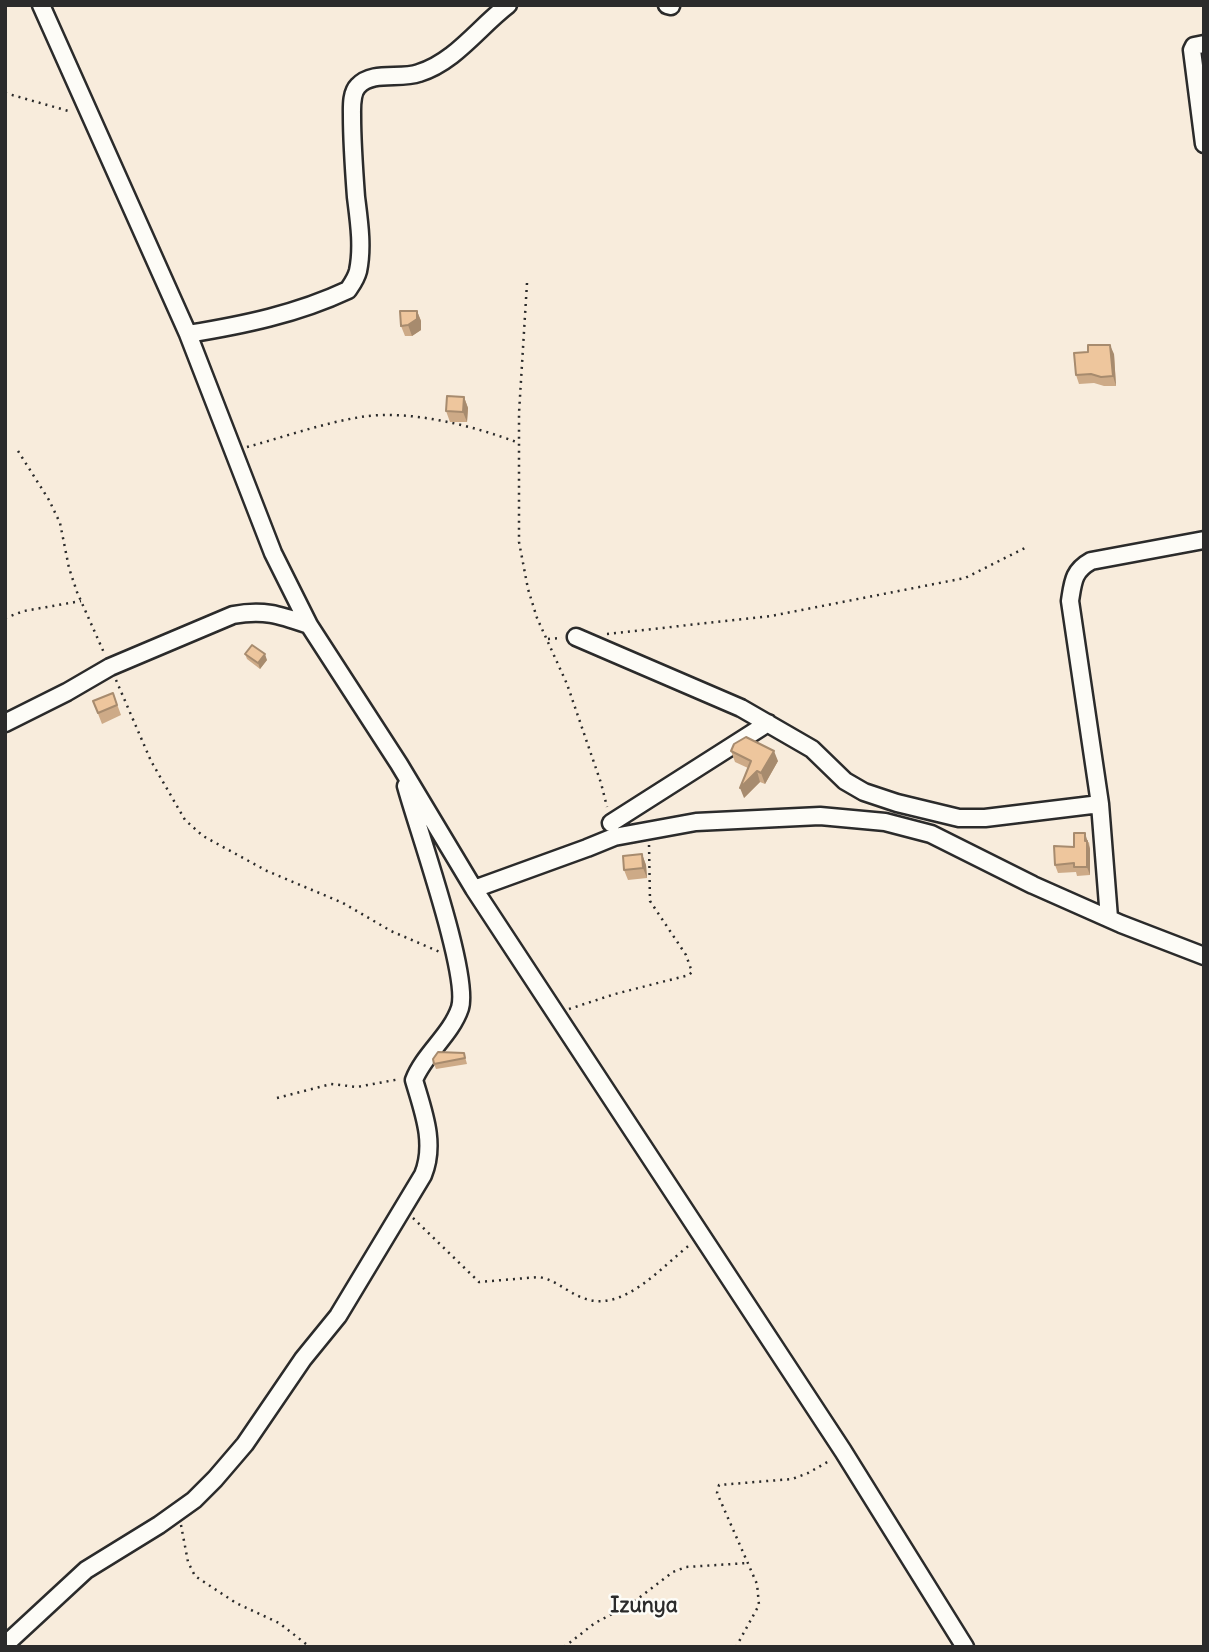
<!DOCTYPE html>
<style>
body{margin:0}
#map{position:relative;width:1209px;height:1652px;overflow:hidden;background:#f8ecdc;font-family:Delius,sans-serif}
canvas{display:block}
.frame{position:absolute;inset:0;border:7px solid #2b2b2b;pointer-events:none}
</style>
<div id="map">
<canvas width="1209" height="1652"></canvas>
<div class="frame"></div>
</div>
<script>
const ctx = document.querySelector('canvas').getContext('2d');
ctx.lineJoin = 'round';
function strokePath(path, color, width, dash) { ctx.strokeStyle = color; ctx.lineWidth = width; ctx.lineCap = dash ? 'butt' : 'round'; ctx.setLineDash(dash || []); ctx.stroke(path); }
function fillPath(path, color) { ctx.fillStyle = color; ctx.fill(path, 'evenodd'); }
function drawText(font, color, halo, rows, align = 'center') {
  ctx.font = font + ' Delius,sans-serif'; ctx.lineWidth = 5; ctx.setLineDash([]); ctx.textBaseline = 'middle'; ctx.strokeStyle = halo; ctx.fillStyle = color; for (const [text, x, y, turn = 0] of rows) {
    ctx.save(); ctx.translate(x, y); ctx.rotate((+turn || 0) * Math.PI / 180); ctx.textAlign = isNaN(turn) ? turn : align; if (halo) ctx.strokeText(text, 0, 0); ctx.fillText(text, 0, 0); ctx.restore();
  }
}
const minor = new Path2D(`
 M41,5L188,334L273,553L309,625L399,764L474,889L843,1451L965,1647
 M667,5L671,6
 M1204,44L1194,46L1192,50L1204,144
 M188,334C243,325 297,314 348,290C352,284 356,279 358,271C363,247 359,221 356,197C354,170 352,143 352,116C352,107 351,93 358,86C373,70 400,80 419,73C455,62 479,27 508,5
 M576,637L741,708L812,749L845,781L864,792L897,803L959,818H985L1100,804
 M5,723L67,692L110,667L233,615C264,609 280,615 309,625
 M611,823L768,723
 M474,889L587,848L614,837L696,822L820,816L885,822L931,834L1033,885L1121,924L1204,956
 M1109,918L1100,804L1070,601C1073,582 1073,571 1091,561L1204,540
 M5,1645L86,1570L159,1525L194,1500L215,1479L245,1444L303,1359L338,1316L423,1175C436,1143 423,1111 414,1080C424,1054 451,1035 460,1008C470,975 417,827 406,786`);
strokePath(minor, '#2b2b2b', 21);
strokePath(new Path2D(`
 M5,93L72,112
 M527,283L519,413V542L528,589L537,618L567,684L601,783L607,807
 M247,447C284,437 323,423 361,417C409,409 474,426 519,443
 M18,451L49,500L60,523L69,568L77,592L105,655
 M5,618L24,611L81,601
 M607,634L771,616L965,578L1025,548
 M548,639L562,638
 M116,680L151,761L185,820L203,836L267,871L343,903L391,931L440,952
 M569,1009L615,994L689,975L692,972L686,955L650,901L649,844
 M277,1098L331,1084L357,1087L400,1079
 M413,1218L479,1282L539,1277C556,1280 567,1292 583,1298C623,1314 662,1266 691,1244
 M181,1525L188,1562L195,1576L236,1603L279,1623L310,1647
 M564,1647L595,1623L631,1604L673,1572L686,1567L748,1563
 M736,1647L759,1605L757,1584L717,1493L719,1485L792,1479L808,1473L831,1460`), '#2b2b2b', 2.5, [2, 5]);
strokePath(minor, '#fdfcf7', 16);
fillPath(new Path2D(`
 M417,311L421,321V330L412,336H405L401,326Z
 M1114,354L1116,386H1104L1094,383L1079,384L1076,375Z
 M464,397L468,408L467,422H450L446,411Z
 M245,654L267,660L260,669L247,659Z
 M113,693L121,715L102,724L93,701Z
 M731,751L778,761L765,784L760,782L744,798L748,768L735,762Z
 M1089,842L1090,849V875L1077,876L1076,872L1058,873L1055,865L1074,847Z
 M642,854L646,865L647,878L628,880L624,870Z
 M464,1053L467,1064L436,1069L434,1064Z`), '#cdaa87');
fillPath(new Path2D(`
 M417,311L421,321V330L412,336L408,325Z
 M1110,345L1114,354L1116,386L1113,376Z
 M464,397L468,408L467,422L463,412Z
 M265,654L267,660L260,669L258,663Z
 M774,751L778,761L765,784L761,773Z
 M757,771L760,782L744,798L740,788Z
 M1085,833L1090,849V875L1087,867L1085,841Z
 M642,854L646,865L647,878L643,868Z`), '#a78b6e');
const building = new Path2D(`
 M400,311H417V319L408,325L401,326Z
 M1088,345H1110L1113,376L1101,377L1091,374L1076,375L1074,353L1088,352Z
 M447,396L464,397L463,412L446,411Z
 M252,645L265,654L258,663L245,654Z
 M113,693L117,705L98,713L93,701Z
 M746,737L774,751L761,773L757,771L740,788L751,761L731,751L734,744Z
 M1074,833H1085V841H1087V867H1074V863L1055,865L1054,846L1074,847Z
 M642,854L643,868L624,870L623,856Z
 M438,1052L464,1053L465,1058L434,1064L433,1059Z`);
fillPath(building, '#eec69d');
strokePath(building, '#a78b6e', 2);
drawText('bold 21px', '#2b2b2b', '#fdfcf7', [
 ["Izunya",644,1606]
]);
</script>
